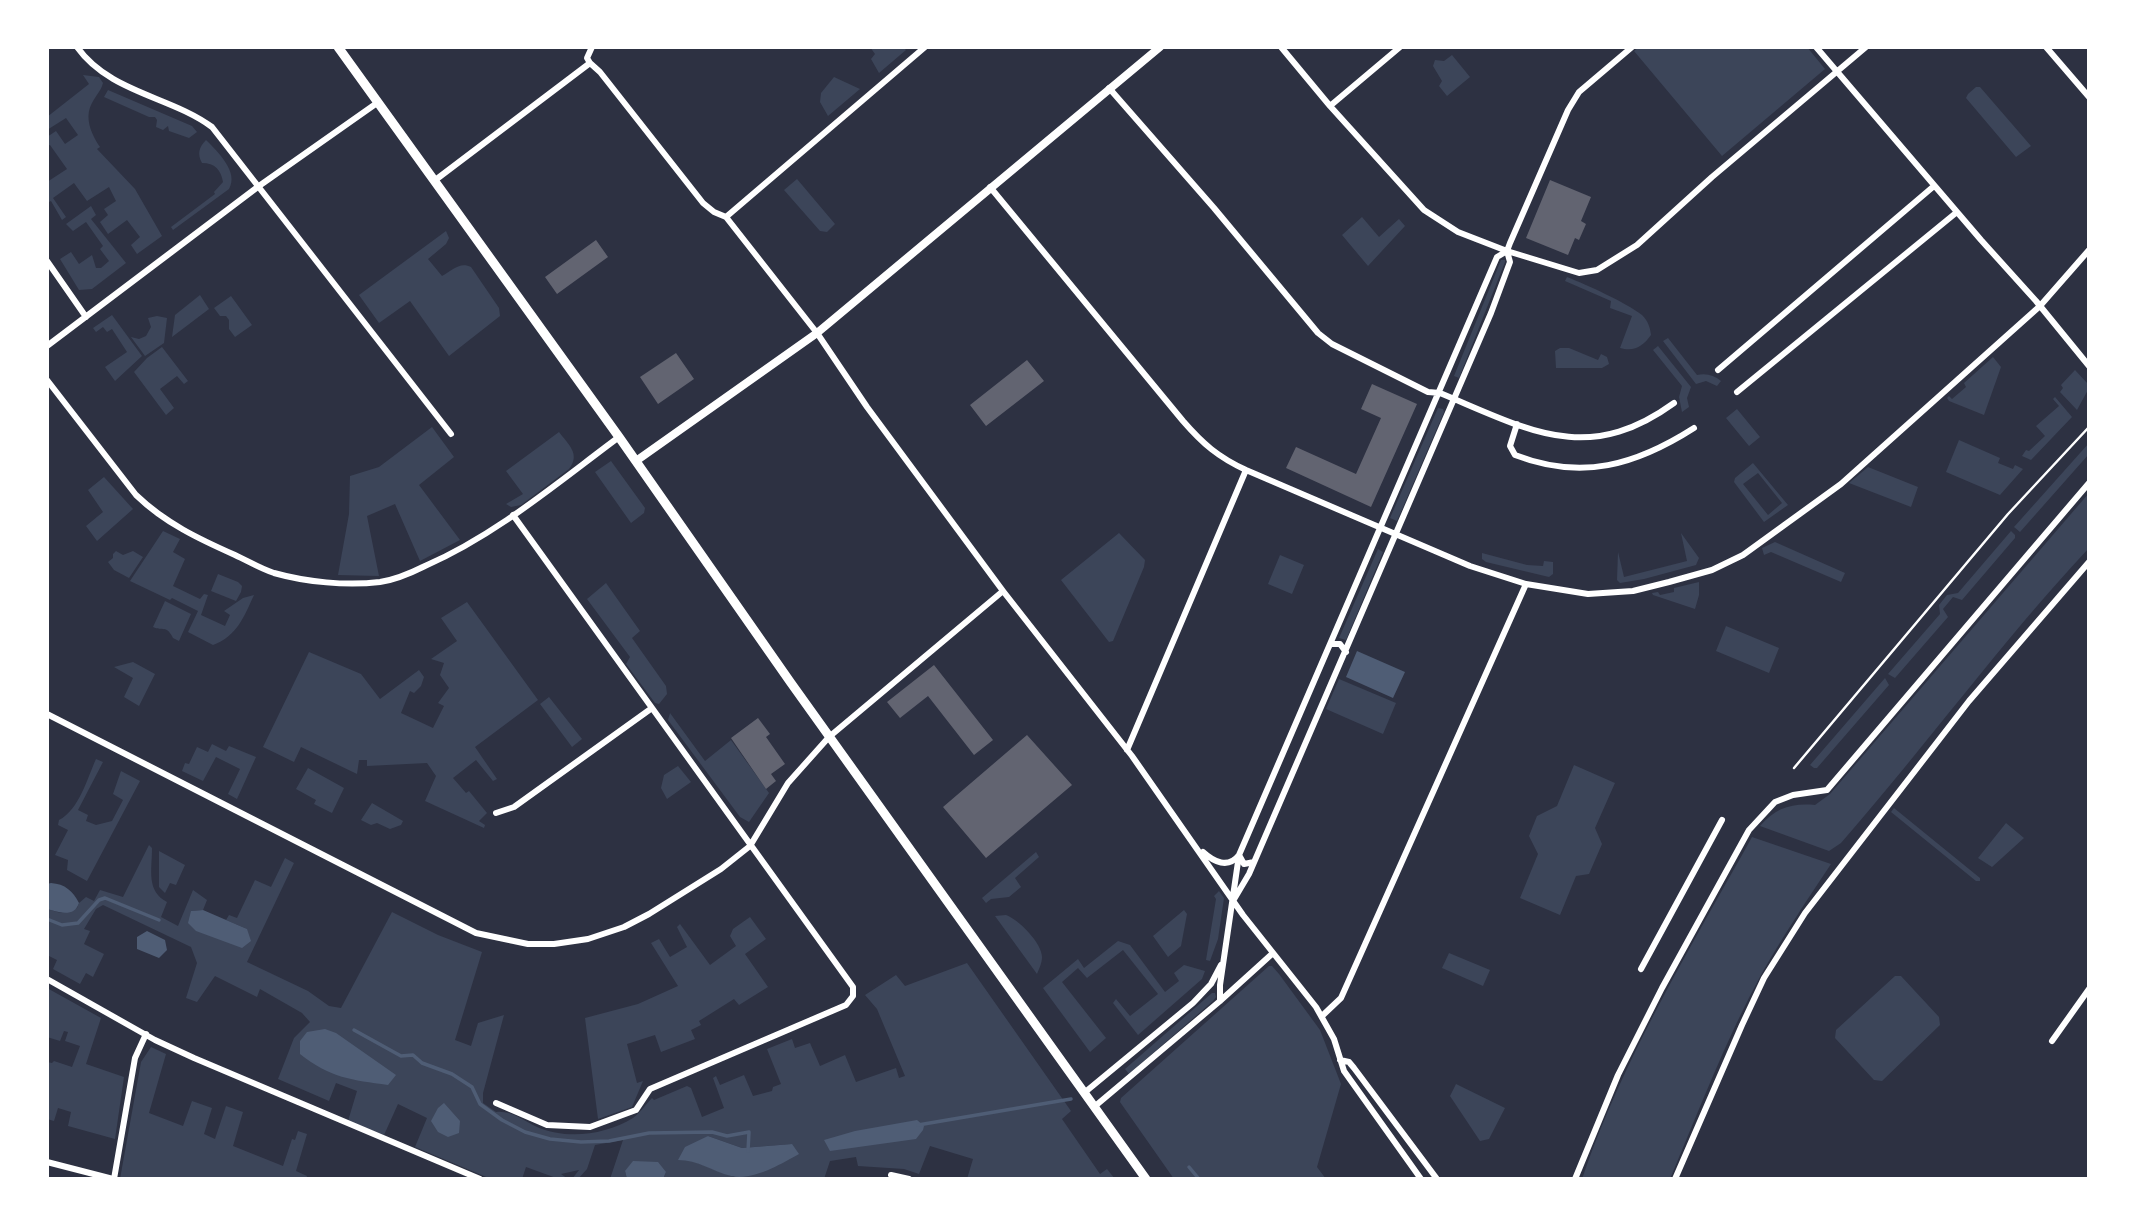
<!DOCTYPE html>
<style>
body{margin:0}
#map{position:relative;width:2136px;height:1226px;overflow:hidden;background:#2d3142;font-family:Montserrat,sans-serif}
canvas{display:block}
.frame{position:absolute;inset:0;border:49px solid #fff;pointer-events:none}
</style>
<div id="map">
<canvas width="2136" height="1226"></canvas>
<div class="frame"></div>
</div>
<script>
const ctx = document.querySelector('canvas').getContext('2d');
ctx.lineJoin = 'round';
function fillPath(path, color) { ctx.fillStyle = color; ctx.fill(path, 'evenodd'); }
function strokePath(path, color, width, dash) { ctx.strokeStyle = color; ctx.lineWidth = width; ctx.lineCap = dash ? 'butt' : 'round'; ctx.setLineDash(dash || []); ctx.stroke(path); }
fillPath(new Path2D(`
 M870,47H903L906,50L879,73L871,59L875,54Z
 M1639,47H1807L1825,69L1722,156L1634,51Z
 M1452,55L1470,77L1447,96L1439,86L1442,81L1433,66L1435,60L1444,61Z
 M83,75L99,77L103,83C101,91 96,95 92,103C84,117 91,134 100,147L97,149L135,189L162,236L137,254L131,245L140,237L127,220L108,234L100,222L108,215L104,209L116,201L109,187L87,201L74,183L53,198L66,217L62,220L51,201L47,203V182L67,169L50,145L47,146V137L56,131L65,144L78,135L66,118L47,130V117L89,84Z
 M834,77L860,89L828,116L820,102L821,93Z
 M1976,87H1980L2031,146L2016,157L1966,98L1968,94Z
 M108,90L192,126L197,132L189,138L169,131L168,126L163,130L156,127L157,120L155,117H149L104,97Z
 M206,140C218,152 239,172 229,189L173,230L171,227L215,194L214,192L223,182C221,170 215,163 202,163C197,154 199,147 206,140Z
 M797,179L835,224L827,232L820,231L784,190Z
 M91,206L96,215L91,219L126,263L92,289L79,290L60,259L71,252L79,264L92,255L96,268H101L109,261L100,249L103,246L86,222L73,231L66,224Z
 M1362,217L1379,237L1399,219L1405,226L1368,266L1342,235Z
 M446,231L449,238L446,244L428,259L442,276C451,271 460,261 471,267L499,308L500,316L449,356L410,301L379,323L359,295Z
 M1501,260H1505V262L1459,378L1454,376Z
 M1567,277C1587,285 1625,302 1642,315C1648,321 1650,327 1651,335C1643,346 1635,352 1620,348L1632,316L1610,308L1611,301L1565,281Z
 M200,295L209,309L172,337L175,315Z
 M231,296L252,325L235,337L229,329V320L226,316H220L214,308Z
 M112,315L142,356L115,381L105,367L127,352L112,329L107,332L103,327L96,332L93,328Z
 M157,316L167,318L164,343L145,356L131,337L139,339L146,336L151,327L148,318Z
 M1668,338L1697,375C1706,373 1714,375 1721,381L1717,386L1706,381L1696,384L1663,341Z
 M1658,346L1691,387L1687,398L1689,407L1682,412L1679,397L1682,386L1653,350Z
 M162,347L188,381L184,384L177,376L160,389L174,408L166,415L134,372L147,358Z
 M1560,348H1569L1598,360L1601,354L1607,357L1609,364L1602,368H1556L1555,351Z
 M1993,357L2001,367L1984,415L1949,401L1947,398L1949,396L1952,399L1966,387L1964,383Z
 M2075,370L2088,384L2089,388L2077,410L2060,392L2063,388L2061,385Z
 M2055,397L2072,417L2031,460L2022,456L2026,450L2029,451L2045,436L2036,426L2059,406L2053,399Z
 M1438,408L1443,409L1444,412L1397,521L1390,518Z
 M1737,409L1760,437L1749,446L1726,418Z
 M432,427L454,457L419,485L460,540L420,561L395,504L367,516L379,576L338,575L349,514L350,476L379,467Z
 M559,432C568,444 581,454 569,469L521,505L511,507L506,504L523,494L506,471Z
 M1959,440L2000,458L1998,463L2013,469L2015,465L2023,469L2000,495L1946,472Z
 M2089,443V454L2020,532L2014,527Z
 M611,461L645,508L644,513L631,523L595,472Z
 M1753,463L1788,505L1764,522L1734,482L1735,478ZM1758,473L1782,503L1768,515L1743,484Z
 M1868,467L1918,487L1911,507L1849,483Z
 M104,477L133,509L97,541L86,526L103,512L88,490Z
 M2089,493V548C2001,642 1926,746 1841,843L1829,851L1760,826C1776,808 1791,803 1815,805L1830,794Z
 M163,531L180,539L173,552L185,559L173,586L200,599L204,594L208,595L201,615L225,626L230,615L224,611L243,598L254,595C244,617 237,636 213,645L188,632L198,611L172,598L170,600L130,581Z
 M2011,531L2015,535V538L1962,600L1953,597L1943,609L1948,617L1895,678L1888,674L1940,614L1939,605L1947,595L1958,593Z
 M1119,533L1145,560L1144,567L1113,641L1109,642L1061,580Z
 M1681,533L1699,558L1696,565L1644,579L1620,583L1617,580L1618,552L1624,577L1687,561Z
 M1775,542L1845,573L1841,582L1771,552L1764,555L1762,548Z
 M1378,549L1383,552L1346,640L1339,638Z
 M116,551L123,555L133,551L143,557L129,578L114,570L108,562L113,558V554Z
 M1482,553L1527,565L1543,566L1544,561L1553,562V574L1549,577L1486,562L1482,559Z
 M1280,555L1304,565L1292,594L1268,584Z
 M218,574L238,582L242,586L241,592L236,601L211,591Z
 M1699,582V595L1695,609L1653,595L1652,593L1658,592L1660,595L1674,592V588Z
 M606,583L640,631L632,638L666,686L667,694L659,704L655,703L626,664L630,657L587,599Z
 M165,601L191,614L179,641L173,638C166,624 163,632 153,627Z
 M467,602L538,700L475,747L497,779L493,781L476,760L453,778L466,793L469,791L487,813L479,821L485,825L484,828L425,801L436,776L427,763L367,766V760H359L357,774L301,747L294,762L263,747L309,652L361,674L380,699L419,670L424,677L421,686L414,693L410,691L401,713L433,728L444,706L438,703L449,688L440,675L444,663L431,659L457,641L441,618Z
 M1726,626L1779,648L1769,673L1716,651Z
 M133,662L155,674L139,706L124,697L133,678L114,667Z
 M1885,678L1889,685L1817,768H1814L1810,765Z
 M1339,679L1396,703L1383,734L1326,709Z
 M549,697L582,739L572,747L540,704Z
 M670,713L705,761L731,740L769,793L749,822L740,817L668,720Z
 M212,744L226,751L229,746L256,757L237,799L228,794L240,769L216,757L203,781L182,771L185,763L189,764L197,747L208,752Z
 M96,759L103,762L78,810L88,815L86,821L96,825L112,821L123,800L113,794L121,771L140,781L87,881L67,870L68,860L55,855L68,830L58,825L59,820C79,810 87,779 96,759Z
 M1574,765L1615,783L1595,828L1602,844L1589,874L1576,876L1560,915L1520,898L1538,854L1529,836L1537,816L1557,806Z
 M678,766L691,782L667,799L661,788L664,775Z
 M308,768L344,788L332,813L314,804L316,800L296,789Z
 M372,803L403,821L401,825L390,829L377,823L371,825L361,820Z
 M1894,808L1980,878V881H1976L1891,812Z
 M2006,823L2024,838L1992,867L1978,858Z
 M1752,837L1831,864C1807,900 1783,936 1762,973C1726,1039 1699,1110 1670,1179H1582C1623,1058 1691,947 1752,837Z
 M149,845L152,848C152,870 146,891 167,902L161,917L178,926L193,890L207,900L203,910L191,911L247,929L226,920L229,915L237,918L255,880L271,887L285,858L294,863L247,962L308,991L329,1006L341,1008L392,912L438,935L482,952L455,1040L471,1046L478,1023L504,1015L483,1093V1103L496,1112C511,1110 524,1121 537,1127C567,1140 605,1135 633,1118C640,1113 646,1104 652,1098L654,1100L687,1086L691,1088L702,1117L724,1108L713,1078L716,1076L720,1085L744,1075L753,1096L772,1091L773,1087L781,1084L767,1049L792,1039L795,1048L810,1043L820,1066L845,1055L856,1082L896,1068L899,1078L905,1076L877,1009L865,995L896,975L905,986L967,963L1071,1111L1062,1119L1100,1174L1107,1169L1115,1179H967L973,1159L930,1146L919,1174L904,1169L858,1166L856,1157L830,1161L824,1179H663L666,1172L625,1171L627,1179H610L623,1140L595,1145L587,1169L578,1179H572L579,1170L561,1174L568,1179H559L526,1167L522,1179H491L415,1147L427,1118L398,1104L384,1135L348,1121L357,1091L336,1083L329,1101L278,1079L294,1038L310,1022L302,1013L260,989L257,997L215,976L197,1002L186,998L197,963L191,947L103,905L96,909L84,929L90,931L84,944L104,954L93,977L86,973L80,984L53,969L57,960L47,955V909L61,913L77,908L79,903L86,897L94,901L100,890L123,897ZM708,1136L742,1148L792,1144L734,1177L690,1160Z
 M159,851L185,865L176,885L170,883L165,893L159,887Z
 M1036,852L1039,857L1015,878L1021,887L1009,897L991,899L986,903L982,898Z
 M1219,891L1224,898L1218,939L1210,961L1206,960L1216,899L1214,896Z
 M1184,910L1187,914L1181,946L1168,957L1153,936Z
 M1006,915C1018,919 1042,943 1042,957C1042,963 1039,969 1037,974L995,916Z
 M750,917L766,939L745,954L768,987L739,1005L734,999L699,1021L701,1025L691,1030L695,1039L661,1052L655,1035L627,1044L637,1083L643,1081L632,1107L598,1119L585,1018L638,1004L678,986L651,943L659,939L670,957L687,947L677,927L680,924L710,965L736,946L730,936L733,929Z
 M1118,941L1130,945L1165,992L1179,981L1174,973L1184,965L1205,971L1202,979L1138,1035L1113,1003L1116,999L1130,1016L1158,994L1123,950L1087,978L1078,968L1062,982L1106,1038L1090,1052L1043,988L1078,959L1084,968Z
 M1449,953L1490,970L1483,986L1442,968Z
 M1269,966H1272L1279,974L1320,1030L1341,1084L1317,1167L1326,1179H1174L1120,1102L1121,1098Z
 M1895,976H1901L1939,1017L1940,1025L1882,1081L1874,1080L1835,1038L1836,1030Z
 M47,988L101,1018L86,1064L124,1077L115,1139L68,1126L71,1112L58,1108L54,1121L47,1119V1062L52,1063L54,1061L72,1067L80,1046L65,1041L68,1032L64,1031L60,1041L47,1037Z
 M1212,993H1215L1216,997L1213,1001L1129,1074L1125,1069Z
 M151,1047L166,1054L149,1113L183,1126L192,1101L212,1108L204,1134L215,1139L226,1106L243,1112L233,1146L283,1166L292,1139L295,1140L298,1131L307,1134L296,1171L307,1176L306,1179H120L141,1062Z
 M1456,1084L1505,1108L1489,1139L1480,1141L1450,1096Z`), '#3c4559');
fillPath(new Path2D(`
 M1357,651L1405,672L1393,698L1346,677Z
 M51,883C65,884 73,891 79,903C74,918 59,912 47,909V884Z
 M203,910L247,929L251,941L242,948L196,931L188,923L191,911Z
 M147,931L165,940L167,950L159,958L137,949V937Z
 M325,1029L336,1033L396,1075L388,1085C352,1080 330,1078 300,1054V1041L307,1032Z
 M444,1103L460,1121L459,1133L448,1137L438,1132L431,1121L438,1108Z
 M917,1120L924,1126L923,1130L916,1139L830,1151L824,1140L855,1131Z
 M708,1136L742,1148L792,1144L799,1154C781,1164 753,1181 731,1176C712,1171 698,1160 678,1160L685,1147Z
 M633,1161L658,1162L666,1172L663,1179H627L625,1171Z`), '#4f5d75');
strokePath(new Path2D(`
 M47,919L62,925L78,923L99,900L105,898L159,920
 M354,1030L401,1056L413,1055L422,1063L452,1074L472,1087L480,1104L502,1120L525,1132L550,1139L581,1142L609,1141L649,1133L712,1132L727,1136L749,1132L748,1151
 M918,1125L1071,1099
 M1189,1167L1199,1179`), '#4f5d75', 3.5);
fillPath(new Path2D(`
 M1550,180L1591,197L1581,221L1586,224L1579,240L1575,238L1568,255L1526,238Z
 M596,240L608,257L557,294L545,277Z
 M676,353L694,379L658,404L640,377Z
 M1027,360L1044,381L986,426L970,405Z
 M1372,384L1417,404L1371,507L1286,468L1296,447L1356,474L1381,418L1361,409Z
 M934,665L993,740L974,755L928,696L900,718L887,702Z
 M758,718L770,734L766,737L785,764L771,774L776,781L766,789L731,738Z
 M1027,735L1072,785L986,858L943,807Z`), '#626471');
strokePath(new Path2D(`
 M1794,768L2008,514L2089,427`), '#fff', 2.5);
strokePath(new Path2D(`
 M77,47C110,93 170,96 212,127L451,434
 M1281,47L1330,106L1424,210L1458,232L1507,251L1579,273L1597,270L1637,245L1712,177L1866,47
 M1816,47L1981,240L2036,301L2089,366
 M2046,47L2089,97
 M590,63L587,58L592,47
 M1109,88L1214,208L1318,333L1332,344L1428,392L1440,393C1529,430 1587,466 1674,403
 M1330,106L1400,47
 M434,181L590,63L600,72L703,203L714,212L726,217L817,333L867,407L1003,591L1132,756L1243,915L1316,1007L1334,1039L1344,1071L1421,1179
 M990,187L1183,421C1203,444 1218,457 1246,470L1470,566L1526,584L1588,594L1633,591L1669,582L1712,570L1743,555L1841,484L2040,306L2089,250
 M726,217L925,47
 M47,261L86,317
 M47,346L259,186L377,103
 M1718,370L1934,186
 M47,380L136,495C165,523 199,539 235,555C248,561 261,569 274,573C306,582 346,586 380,582C394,580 411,573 425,566C496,535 557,483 619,437
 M1737,392L1957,212
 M1517,424L1510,446L1515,455C1582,481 1636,465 1694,428
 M1331,644H1340L1346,652
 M47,714L476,933L528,944H554L588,939L624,927L649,914L721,869L750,846L788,783L829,737L1003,591
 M1127,750L1246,470
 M496,813L514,807L652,708
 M1203,852C1214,862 1228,869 1239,855L1244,864L1254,862
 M1233,901L1249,874L1491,313L1510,262L1507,251L1510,243L1568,110L1579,92L1632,47
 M1641,969L1722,820
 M47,979L155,1040L194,1058L480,1179
 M1220,1001V985L1239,855L1497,257L1507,251
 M1322,1016L1341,998L1526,584
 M2052,1041L2089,989
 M1340,1060L1349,1062L1354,1068L1437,1179
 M1084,1093L1193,1003L1211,984L1221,965
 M496,1103L547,1125L590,1127L636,1110L650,1089L846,1005L853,996V987L513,515
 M1094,1107L1220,1001L1273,953
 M47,1162L113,1179
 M891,1175L909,1179
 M114,1179L135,1058L146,1034
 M1575,1179L1618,1075L1662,988L1749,830L1775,802L1793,795L1827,790L2089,483
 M1675,1179L1742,1025L1764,978L1805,913L1969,701L2089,562`), '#fff', 6);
strokePath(new Path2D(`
 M636,461L817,333L1160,47`), '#fff', 8);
strokePath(new Path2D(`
 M338,47L619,437L791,683L1146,1179`), '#fff', 9);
</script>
